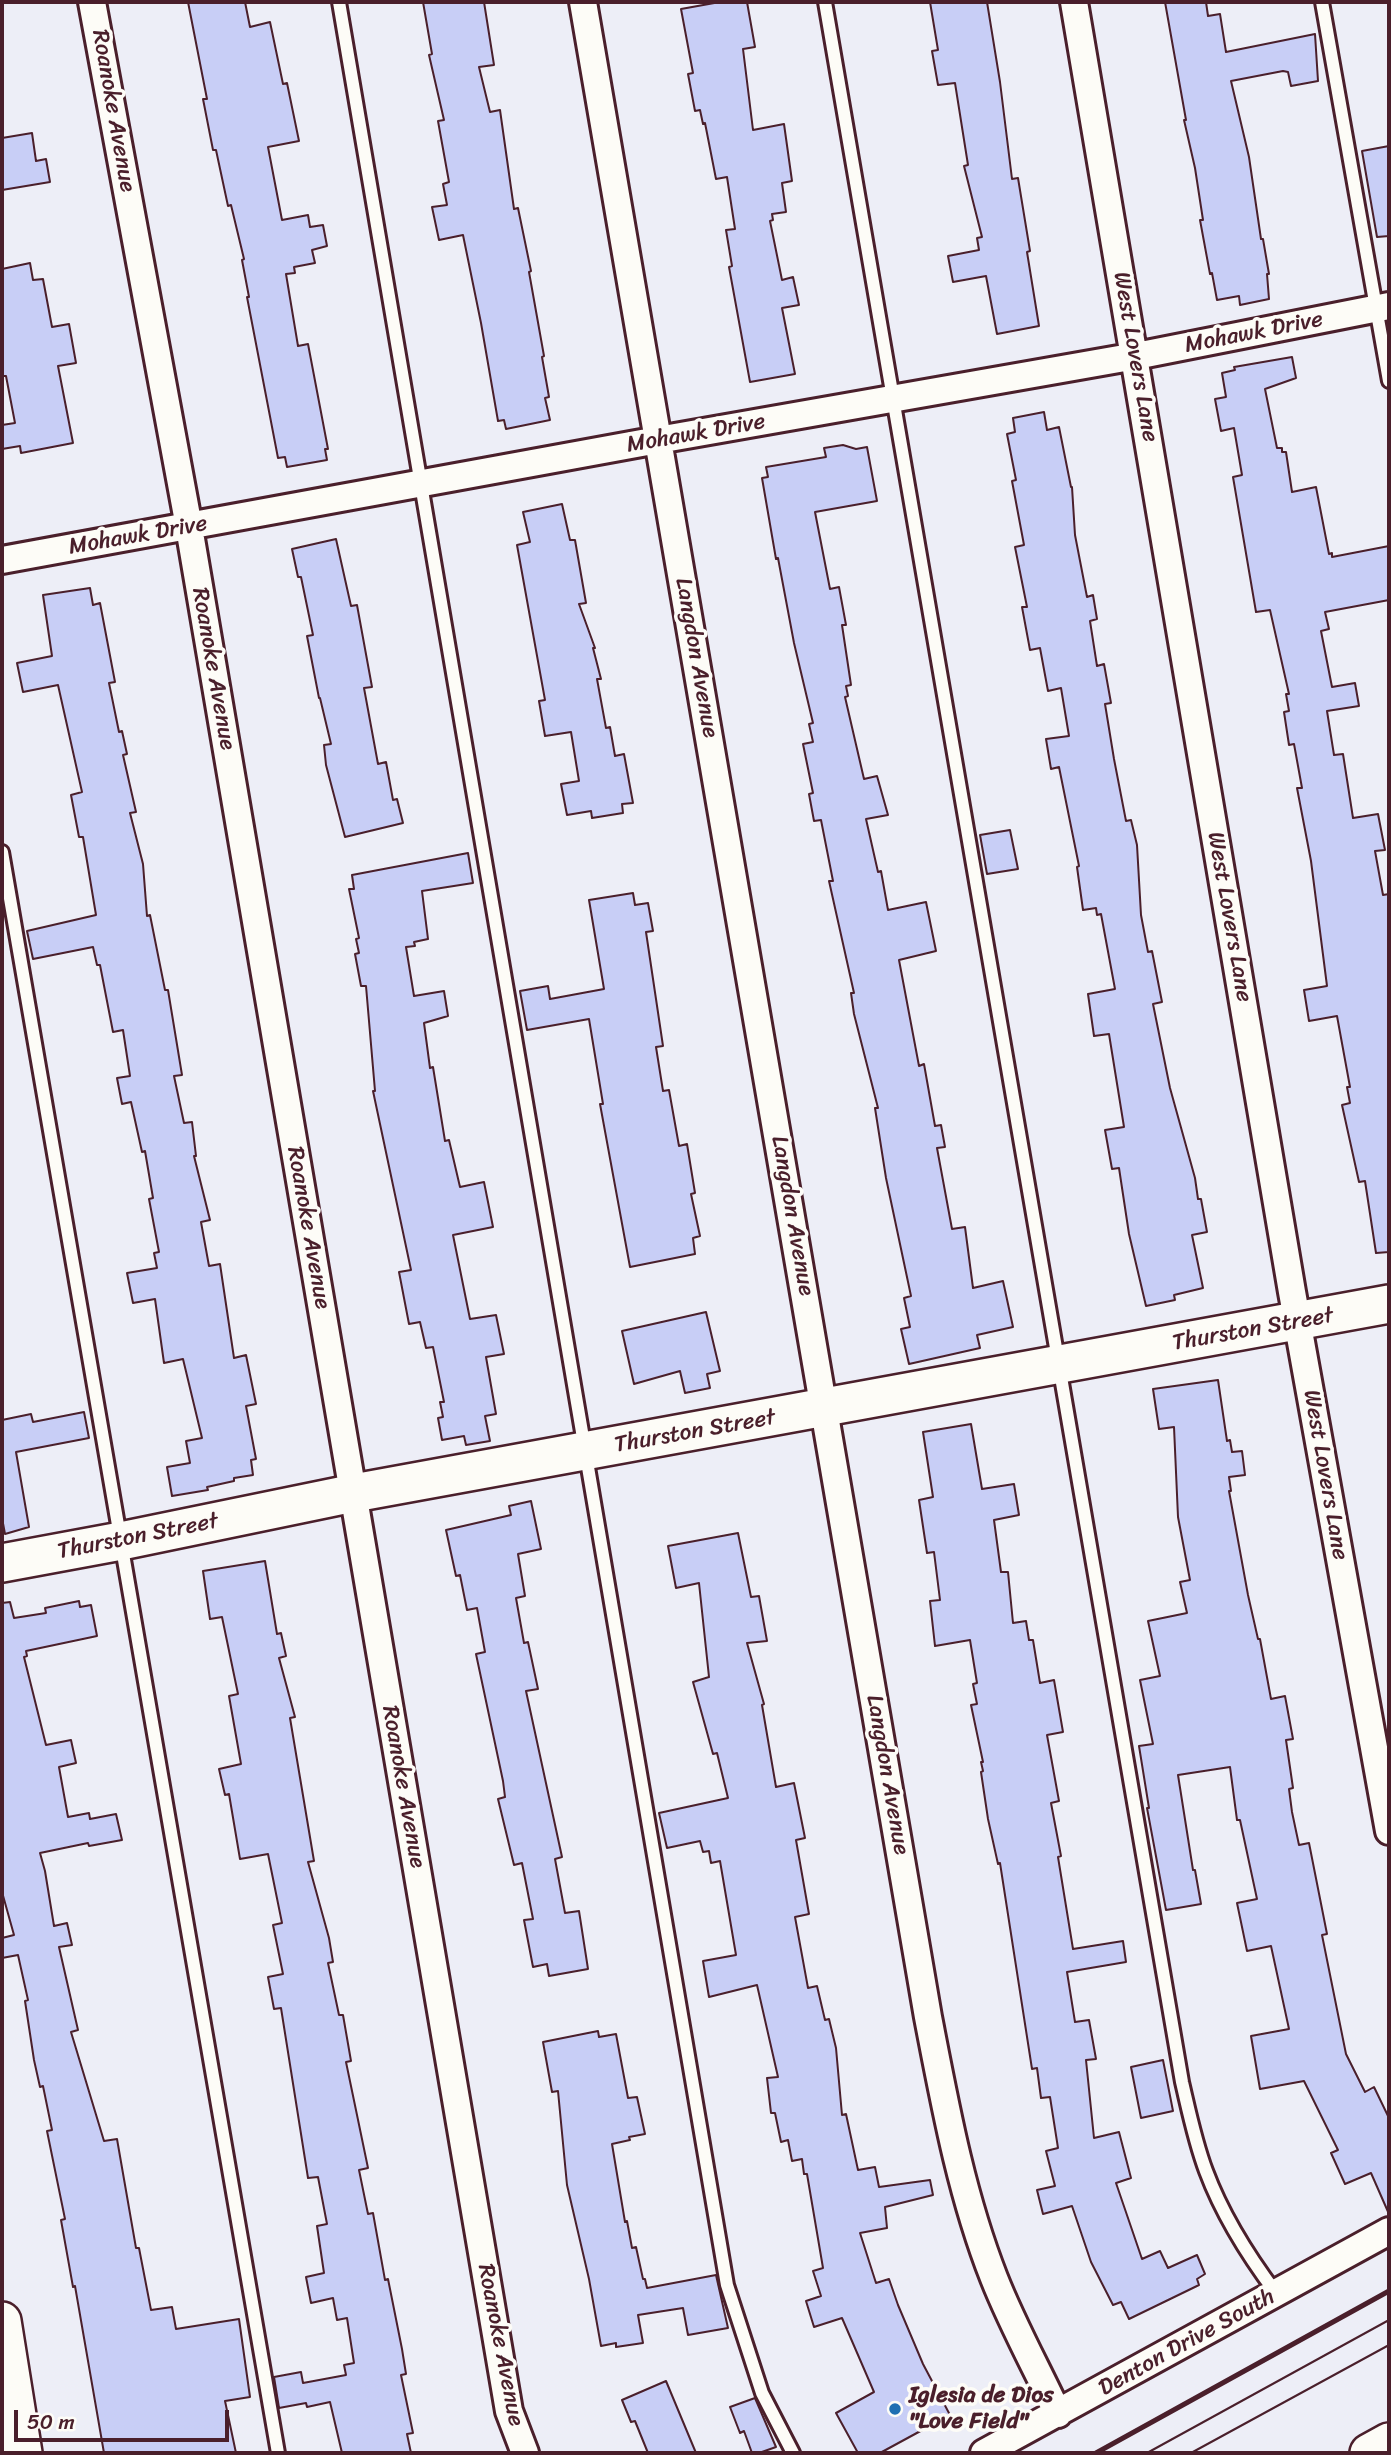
<!DOCTYPE html>
<style>
body{margin:0}
#map{position:relative;width:1391px;height:2455px;overflow:hidden;background:#edeef7;font-family:Sriracha,sans-serif}
canvas{display:block}
.frame{position:absolute;inset:0;border:4px solid #4a1f2b;pointer-events:none}
.scale{position:absolute;left:14px;top:2410px;width:215px;height:32px;box-sizing:border-box;border:4px solid #4a1f2b;border-top:0;padding-left:9px;font-size:21px;line-height:24px;white-space:nowrap;color:#4a1f2b;-webkit-text-stroke:5px #fdfcf7;paint-order:stroke}
</style>
<div id="map">
<canvas width="1391" height="2455"></canvas>
<div class="frame"></div>
<div class="scale">50 m</div>
</div>
<script>
const ctx = document.querySelector('canvas').getContext('2d');
ctx.lineJoin = 'round';
function fillPath(path, color) { ctx.fillStyle = color; ctx.fill(path, 'evenodd'); }
function strokePath(path, color, width, dash) { ctx.strokeStyle = color; ctx.lineWidth = width; ctx.lineCap = dash ? 'butt' : 'round'; ctx.setLineDash(dash || []); ctx.stroke(path); }
function drawText(font, color, halo, rows, align = 'center') {
  ctx.font = font + ' Sriracha,sans-serif'; ctx.lineWidth = 7; ctx.setLineDash([]); ctx.textBaseline = 'middle'; ctx.strokeStyle = halo; ctx.fillStyle = color; for (const [text, x, y, turn = 0] of rows) {
    ctx.save(); ctx.translate(x, y); ctx.rotate((+turn || 0) * Math.PI / 180); ctx.textAlign = isNaN(turn) ? turn : align; if (halo) ctx.strokeText(text, 0, 0); ctx.fillText(text, 0, 0); ctx.restore();
  }
}
const building = new Path2D(`
 M188,2H245L250,27L270,22L283,84L287,83L299,141L268,147L282,220L308,215L310,227L323,225L327,246L312,250L315,263L294,267L295,273L286,274L298,346L308,344L328,449H325L327,460L287,467L285,457L278,458L247,297H249L242,260L244,259L231,205L228,206L216,150H213L203,99H207Z
 M423,2H484L494,65L479,67L490,112L500,110L514,209L518,208L531,271L529,272L544,356L542,357L549,397L545,398L550,420L506,429L504,420L498,421L481,323L463,235L439,240L432,207L447,205L443,184L449,182L438,121L444,120L429,55L432,54Z
 M720,2H747L755,47L743,49L753,130L784,124L792,181L782,183L786,212L772,214L773,220L770,221L782,280L793,277L799,305L782,308L795,374L750,382L729,267L732,266L726,230L735,229L727,177L716,179L705,123L703,124L700,110L695,111L688,74L693,73L681,9Z
 M930,2H987L1000,82L1012,179L1018,178L1030,251L1027,252L1039,326L997,334L986,276L953,282L948,256L979,250L977,238L982,237L964,166L968,165L955,83L938,85L932,51L938,50Z
 M1165,2H1206L1208,16L1220,14L1226,52L1315,34L1318,81L1291,86L1288,72L1283,71L1231,81L1249,157L1261,239H1263L1269,274H1267L1269,299L1240,305L1239,296L1217,300L1212,273L1210,274L1200,220H1203L1195,168L1184,120H1186Z
 M32,133L36,161L46,159L50,182L2,190V138Z
 M1389,146V236L1377,237L1362,151Z
 M30,263L33,280L43,279L52,327L69,324L76,363L58,366L73,443L21,453L20,446L2,449V425L15,423L6,376H2V269Z
 M1292,357L1296,378L1265,389L1277,448H1282V452H1286L1292,492L1316,487L1329,554L1332,553V557L1389,546V600L1325,612L1329,629L1321,631L1332,687L1355,683L1359,706L1327,711L1334,755L1343,754L1353,818L1378,814L1385,850L1375,851L1383,895L1389,894V1252L1376,1253L1365,1181L1359,1182L1342,1105L1350,1103L1347,1087H1350L1337,1016L1309,1021L1304,990L1327,986L1311,861L1297,788H1302L1294,744L1289,745L1284,712L1289,711L1286,694H1289L1270,610L1256,612L1233,477L1242,475L1234,428L1221,431L1215,399L1226,397L1222,373L1235,370L1234,367Z
 M1044,412L1047,430L1059,427L1071,487H1072L1075,535L1087,597L1093,595L1097,619L1090,621L1097,666L1104,664L1111,703L1105,704L1114,759L1126,821L1131,820L1137,845L1141,915L1148,952L1152,951L1162,1002L1153,1004L1170,1088L1195,1178L1198,1199H1201L1207,1232L1192,1235L1203,1288L1174,1295L1175,1300L1146,1306L1129,1234L1119,1168L1112,1169L1105,1130L1124,1127L1109,1034L1094,1036L1088,994L1115,989L1101,914L1097,915L1096,908L1083,910L1077,867L1079,866L1059,767L1051,769L1046,739L1069,736L1061,688L1048,691L1040,648L1030,650L1022,607H1027L1015,547L1024,545L1012,481L1016,480L1007,434L1015,432L1013,418Z
 M843,445L856,449L867,447L877,501L815,512L830,589L839,587L846,625H842L851,685L846,686L848,696L845,697L864,779L877,776L888,815L866,819L878,872L881,871L888,910L926,902L936,951L899,960L919,1066L924,1064L935,1126L941,1125L945,1147L937,1148L952,1229L965,1227L973,1288L1003,1281L1013,1327L977,1335L980,1348L909,1364L901,1329L910,1327L904,1298L911,1296L886,1178L875,1108H878L854,1014L851,993H854L829,881H833L821,820L814,821L809,794L813,793L803,744L813,742L809,724L813,723L794,643L778,558L776,559L762,478L768,477L766,467L826,457L824,448Z
 M562,504L570,540H575L586,603L579,604L595,648H593L601,679H597L606,728L610,727L615,756L624,754L633,803L622,804L623,813L592,818L591,811L567,815L561,784L579,781L571,732L545,736L539,701L545,700L517,545L530,542L523,512Z
 M336,539L351,606L357,605L372,687L364,688L378,764L386,762L393,800L397,799L403,823L345,837L326,765L324,745L331,744L320,698H319L307,636L313,635L301,577H298L292,549Z
 M90,588L93,605L100,603L115,682L109,683L119,732L122,731L127,754L123,755L136,812L130,813L143,864L147,916L150,915L165,990H168L182,1075L174,1076L184,1123L192,1122L196,1156H194L210,1220L201,1222L209,1266L220,1264L234,1358L246,1355L256,1404L246,1406L256,1459L251,1460L253,1475L234,1478V1481L207,1487L208,1490L172,1496L167,1467L190,1463L186,1441L202,1438L183,1359L164,1363L155,1299L133,1303L127,1273L157,1268L154,1253L159,1252L149,1199L153,1198L145,1151L142,1152L131,1102L122,1104L117,1078L130,1076L123,1030L113,1032L100,965H97L93,947L33,959L27,931L96,915L83,837H79L71,795L82,792L58,685L23,692L17,663L52,656L43,595Z
 M1010,830L1018,869L987,874L980,835Z
 M468,853L473,883L422,891L428,939L414,942L415,946L406,947L414,996L444,991L448,1016L424,1023L430,1068L433,1067L445,1141L449,1140L460,1187L484,1182L493,1227L453,1235L470,1319L496,1315L504,1354L486,1357L496,1414L485,1416L490,1441L466,1445L464,1436L442,1440L438,1418L443,1417L440,1402H444L433,1347L426,1348L420,1322L409,1324L399,1272L411,1270L373,1091H375L366,986H361L355,954L359,953L356,939L359,938L349,889H354L352,875Z
 M633,893L635,905L648,903L653,931L646,932L663,1046L656,1047L663,1091L669,1090L679,1146L687,1144L695,1193L691,1194L700,1236L693,1238L695,1254L630,1267L600,1104H603L589,1019L527,1030L520,991L548,986L550,999L604,989L589,900Z
 M706,1312L720,1371L707,1374L710,1388L685,1393L680,1371L634,1384L622,1331Z
 M1218,1380L1227,1441L1230,1440L1232,1452L1242,1451L1245,1475L1229,1477L1231,1491H1229L1248,1595L1258,1639H1260L1271,1699L1285,1696L1293,1739L1286,1740L1293,1788L1289,1789L1292,1812L1299,1845L1309,1843L1327,1934L1322,1935L1346,2054L1365,2092L1374,2087L1389,2118V2214L1371,2173L1345,2184L1331,2153L1338,2150L1304,2081L1260,2089L1251,2036L1289,2029L1271,1946L1247,1951L1237,1903L1257,1899L1240,1820H1237L1230,1767L1178,1775L1193,1870H1195L1201,1904L1166,1910L1147,1808H1149L1139,1746L1153,1744L1140,1680L1160,1676L1148,1621L1187,1613L1180,1582L1190,1580L1178,1517L1174,1427L1159,1429L1153,1389Z
 M84,1412L89,1438L16,1452L29,1527L5,1534L2,1518V1420L31,1414L33,1422Z
 M971,1424L982,1489L1014,1484L1019,1515L994,1520L1001,1572H1008L1013,1623L1026,1621L1029,1640H1033L1040,1683L1054,1680L1063,1732L1047,1735L1059,1801L1051,1803L1061,1856L1058,1857L1073,1949L1123,1941L1126,1962L1067,1972L1075,2022L1089,2020L1096,2059L1086,2060L1094,2138L1119,2132L1131,2178L1116,2183L1142,2259L1160,2251L1168,2268L1197,2255L1205,2274L1197,2279L1199,2285L1129,2319L1121,2302L1113,2305L1091,2262L1072,2206L1043,2214L1037,2190L1055,2186L1046,2151L1058,2148L1050,2097L1041,2098L1037,2068L1032,2069L1000,1863L998,1864L988,1819L981,1772L983,1771L981,1762H983L971,1705L977,1704L973,1684L977,1683L970,1640L935,1646L930,1601L940,1600L934,1552L927,1553L919,1500L933,1497L923,1432Z
 M531,1501L541,1549L518,1554L525,1596L516,1598L524,1643L528,1642L538,1689L526,1691L562,1857L555,1859L565,1913L579,1911L588,1969L549,1976L547,1964L533,1967L524,1920L533,1919L522,1863L514,1865L498,1799L505,1797L503,1781L476,1654L485,1652L477,1608L467,1610L460,1575L456,1576L446,1530L511,1515L509,1506Z
 M738,1533L751,1597L759,1596L767,1641L747,1643L764,1704L762,1705L776,1787L794,1783L805,1838L796,1840L809,1914L795,1917L808,1988L817,1986L825,2020L829,2019L836,2048L842,2115L846,2114L858,2170L875,2167L879,2187L930,2180L933,2195L885,2207L887,2228L860,2233L876,2283L889,2279L898,2305L923,2364L950,2415L880,2453H858L836,2413L874,2392L842,2318L814,2327L806,2301L821,2296L813,2271L823,2268L807,2174H804L802,2159L792,2161L788,2140L781,2142L775,2113H771L767,2078L778,2077L757,1985L709,1997L703,1961L736,1955L720,1861L711,1863L709,1851L703,1852L700,1841L667,1848L659,1813L728,1798L717,1753L713,1754L693,1682L709,1677L699,1583L676,1588L668,1546Z
 M265,1561L277,1634L281,1633L286,1656L279,1658L295,1717L290,1718L314,1861L308,1862L329,1938L333,1962L328,1963L339,2015H343L351,2061L346,2062L368,2168L359,2170L368,2214L373,2213L385,2280L388,2279L402,2349L406,2374L401,2375L413,2433L407,2434L411,2453H342L330,2402L307,2407L306,2403L279,2408L274,2377L301,2372L303,2383L346,2375L344,2365L354,2363L347,2318L337,2320L333,2298L311,2303L306,2277L324,2273L317,2226L327,2224L318,2177L308,2178L281,2008L274,2009L268,1977L283,1974L273,1925L282,1923L268,1854L240,1859L229,1794L225,1795L219,1769L241,1764L229,1696L238,1694L222,1617L210,1619L203,1571Z
 M79,1601L80,1607L91,1605L97,1636L26,1651L27,1656L24,1657L46,1745L71,1740L76,1763L59,1767L68,1817L89,1813L90,1819L116,1814L122,1840L89,1846L88,1843L40,1853L45,1871L54,1926L67,1923L72,1945L59,1947L78,2030L71,2032L104,2141L117,2139L136,2248H139L151,2310L172,2307L176,2329L239,2319L250,2397L225,2401L236,2453H104L75,2286L73,2287L61,2220L65,2219L47,2131L52,2130L43,2086L40,2087L34,2060L25,2001L28,2000L18,1955L2,1958V1938L14,1935L2,1892V1603L10,1602L14,1618L46,1613L45,1608Z
 M598,2031L599,2037L616,2034L628,2098L637,2097L645,2134L629,2137L630,2140L612,2144L625,2222L627,2221L632,2248L636,2247L643,2279H645L647,2288L716,2275L728,2328L688,2335L683,2308L638,2315L643,2343L616,2347V2343L601,2346L589,2279L567,2185L558,2091L552,2092L543,2042Z
 M1163,2060L1173,2111L1141,2118L1131,2067Z
 M666,2381L696,2453H648L635,2421L631,2422L622,2400Z
 M755,2398L776,2447L759,2453H752L744,2431L740,2433L730,2407Z`);
fillPath(building, '#c8cef6');
strokePath(building, '#4a1f2b', 2);
const lane = new Path2D(`
 M339,2L727,2285L762,2393L793,2453
 M825,2L1182,2082C1189,2112 1195,2142 1206,2171C1222,2214 1249,2257 1276,2293
 M1322,2L1389,381
 M2,852L278,2453`);
const street = new Path2D(`
 M92,2L189,527L509,2411L525,2453
 M583,2L928,2017C945,2105 961,2194 994,2278C1012,2324 1037,2369 1058,2414
 M1074,2L1292,1292L1389,1831
 M2,560L658,440L1136,356L1389,306
 M984,2453L1389,2231`);
const secondary = new Path2D(`
 M2,1563L121,1541L354,1493L1389,1304
 M2,2321L23,2453
 M1369,2453L1389,2442`);
strokePath(lane, '#4a1f2b', 18);
strokePath(street, '#4a1f2b', 32);
strokePath(secondary, '#4a1f2b', 42);
strokePath(lane, '#fdfcf7', 12);
strokePath(street, '#fdfcf7', 26);
strokePath(secondary, '#fdfcf7', 37);
strokePath(new Path2D(`
 M1147,2453L1389,2320
 M1191,2453L1389,2345`), '#4a1f2b', 2);
strokePath(new Path2D(`
 M1096,2453L1389,2291`), '#4a1f2b', 5);
for (const [x, y, r, color] of [
 [895,2409,7,"#1f6fb2"]
]) { const dot = new Path2D(); dot.arc(x, y, r, 0, 2 * Math.PI); ctx.fillStyle = color; ctx.fill(dot); strokePath(dot, '#fdfcf7', 2.5); }
drawText('23px', '#4a1f2b', '#fdfcf7', [
 ["Roanoke Avenue",113,111,80],
 ["Mohawk Drive",1254,333,-11],
 ["West Lovers Lane",1135,357,80],
 ["Mohawk Drive",696,434,-10],
 ["Mohawk Drive",138,536,-10],
 ["Langdon Avenue",696,658,80],
 ["Roanoke Avenue",213,669,80],
 ["West Lovers Lane",1229,917,80],
 ["Langdon Avenue",792,1216,80],
 ["Roanoke Avenue",308,1228,80],
 ["Thurston Street",1253,1330,-10],
 ["Thurston Street",695,1432,-10],
 ["West Lovers Lane",1325,1475,80],
 ["Thurston Street",138,1537,-11],
 ["Langdon Avenue",887,1775,80],
 ["Roanoke Avenue",403,1787,80],
 ["Denton Drive South",1187,2343,-29],
 ["Roanoke Avenue",500,2345,79]
]);
drawText('bold 23px', '#4a1f2b', '#fdfcf7', [
 ["Iglesia de Dios",909,2396],
 ["\"Love Field\"",909,2422]
], 'left');
</script>
